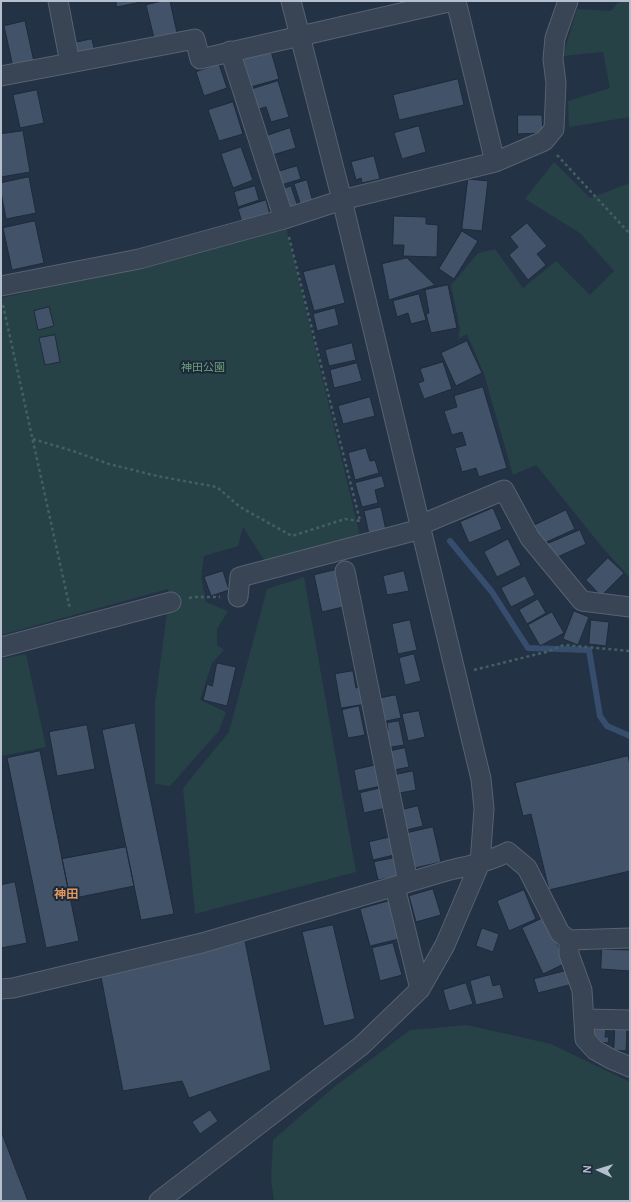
<!DOCTYPE html>
<meta charset="utf-8">
<style>
body{margin:0}
#map{position:relative;width:631px;height:1202px;overflow:hidden;background:#243245;font-family:Manrope,sans-serif}
canvas{display:block}
.frame{position:absolute;inset:0;border:2px solid #b6bfce;pointer-events:none}
.north{position:absolute;left:579px;top:1150px;width:40px;height:40px;-webkit-text-stroke:3px #1d293a;paint-order:stroke;rotate:274deg;font-size:11px;font-weight:700;line-height:16px;text-align:center;color:#b6bfce}
.north::after{content:'';display:block;margin:auto;width:14px;height:18px;background:#b6bfce;clip-path:polygon(50% 0,100% 100%,50% 72%,0 100%)}
</style>
<div id="map">
<canvas width="631" height="1202"></canvas>
<div class="frame"></div>
<div class="north">N</div>
</div>
<script>
const ctx = document.querySelector('canvas').getContext('2d');
ctx.lineJoin = 'round';
function fillPath(path, color) { ctx.fillStyle = color; ctx.fill(path, 'evenodd'); }
function strokePath(path, color, width, dash) { ctx.strokeStyle = color; ctx.lineWidth = width; ctx.lineCap = dash ? 'butt' : 'round'; ctx.setLineDash(dash || []); ctx.stroke(path); }
function drawText(font, color, halo, rows, align = 'center') {
  ctx.font = font + ' Manrope,"Noto Sans JP",sans-serif'; ctx.lineWidth = 4; ctx.setLineDash([]); ctx.textBaseline = 'middle'; ctx.strokeStyle = halo; ctx.fillStyle = color; for (const [text, x, y, turn = 0] of rows) {
    ctx.save(); ctx.translate(x, y); ctx.rotate((+turn || 0) * Math.PI / 180); ctx.textAlign = isNaN(turn) ? turn : align; if (halo) ctx.strokeText(text, 0, 0); ctx.fillText(text, 0, 0); ctx.restore();
  }
}
fillPath(new Path2D(`
 M619,1H630V117L569,127L568,101L610,88L603,52L563,56L577,9L611,11Z
 M554,162L590,198L630,183V578L602,547L536,465L513,475L484,374L467,334L458,339L460,329L451,285L478,253L495,249L523,288L556,261L590,295L614,271L580,233L525,199Z
 M286,227L362,544L268,566L243,527L238,546L204,556L201,577L206,602L228,611L217,629V645L224,650L212,663L200,700L226,712L219,731L170,786L155,784V703L167,612L171,602L168,589L1,635V298L139,268Z
 M304,577L356,872L195,914L183,788L229,732L267,589Z
 M26,654L46,747L1,756V659Z
 M467,1025L551,1044L630,1082V1201H274L271,1179L273,1140L334,1087L410,1030Z`), '#264246');
strokePath(new Path2D(`
 M450,541L492,592L528,648L589,650L600,716L607,726L630,736`), '#364d6e', 6);
const building = new Path2D(`
 M116,1H141V2L117,7Z
 M163,1H170L177,33L154,38L146,5Z
 M25,21L34,62L13,67L4,26Z
 M92,39L95,53L76,57L73,43Z
 M271,51L279,79L247,88L239,61Z
 M219,64L227,88L204,96L196,72Z
 M458,79L464,105L399,120L393,95Z
 M278,81L289,117L271,122L266,107L255,110L249,90Z
 M37,90L44,123L20,128L13,95Z
 M233,102L243,134L219,141L208,110Z
 M518,115H542L543,133L518,134Z
 M419,126L426,152L402,159L394,133Z
 M290,128L296,148L269,156L263,137Z
 M23,131L30,172L1,177V134Z
 M241,147L253,180L233,188L221,154Z
 M374,156L380,179L362,183L361,178L356,180L351,162Z
 M297,166L301,179L281,185L277,172Z
 M29,177L36,213L6,219L1,192V183Z
 M468,179L488,181L482,231L462,229Z
 M307,180L313,202L301,206L294,184Z
 M255,186L259,200L238,207L234,192Z
 M291,186L298,207L285,211L278,191Z
 M266,200L271,218L243,226L238,209Z
 M394,216L426,217V224L438,225L437,257L403,256L404,245H393Z
 M35,221L44,263L12,270L3,228Z
 M527,223L547,246L537,254L546,265L528,280L509,255L518,247L510,237Z
 M462,231L478,241L454,279L439,269Z
 M407,258L435,285L389,300L382,264Z
 M335,264L345,303L314,311L303,272Z
 M448,285L457,328L431,333L426,314L429,313L425,290Z
 M419,294L426,320L411,324L408,313L397,317L393,301Z
 M49,307L54,326L38,330L34,311Z
 M335,308L339,325L317,331L313,314Z
 M55,335L60,362L45,365L39,338Z
 M467,341L482,373L456,386L441,353Z
 M352,343L356,360L329,366L325,350Z
 M443,362L452,389L424,399L418,383L424,381L420,369Z
 M357,363L362,381L334,388L330,370Z
 M483,387L507,468L479,477L476,468L462,472L455,448L466,445L462,432L452,435L444,411L457,407L454,396Z
 M370,397L375,416L343,424L338,406Z
 M366,448L370,461L375,460L379,473L355,480L348,453Z
 M382,476L385,487L375,490L378,503L362,507L355,483Z
 M381,507L387,535L370,539L364,511Z
 M493,508L502,529L469,543L460,522Z
 M566,510L575,529L542,544L533,526Z
 M580,530L586,544L553,559L547,544Z
 M508,539L521,565L497,577L484,552Z
 M608,558L624,573L601,596L586,580Z
 M339,569L347,606L322,612L314,575Z
 M223,571L229,590L211,596L204,577Z
 M404,571L409,591L387,595L383,576Z
 M525,576L535,595L511,607L501,588Z
 M538,599L546,613L527,624L519,610Z
 M574,611L589,617L578,645L563,639Z
 M552,612L564,633L540,646L528,625Z
 M410,620L417,650L398,654L392,624Z
 M591,620L609,622L606,646L589,644Z
 M414,654L421,681L405,685L399,658Z
 M217,663L236,667L227,706L203,700L207,684L212,686Z
 M353,671L356,688L364,686L367,704L341,708L335,674Z
 M396,695L401,718L381,722L376,699Z
 M359,706L365,735L348,738L342,710Z
 M419,711L425,737L408,741L402,714Z
 M399,721L404,745L386,748L383,732L388,731L387,723Z
 M135,723L174,914L141,920L102,730Z
 M87,725L95,769L57,776L49,732Z
 M405,748L409,767L389,771L385,752Z
 M40,751L79,941L46,948L7,758Z
 M628,756L630,765V871L549,890L531,814L523,816L515,783Z
 M376,765L381,786L358,791L354,770Z
 M413,771L416,790L394,794L390,776Z
 M381,788L386,808L364,813L360,793Z
 M418,806L423,826L402,831L397,811Z
 M433,827L441,862L415,868L407,833Z
 M391,837L394,855L373,860L369,842Z
 M126,847L134,886L70,899L62,859Z
 M394,858L398,876L378,880L374,862Z
 M15,882L27,943L1,948V885Z
 M433,889L441,915L416,922L409,896Z
 M524,890L536,919L509,931L497,901Z
 M389,901L399,939L370,946L360,909Z
 M545,917L566,963L543,974L522,928Z
 M333,925L355,1019L324,1026L302,932Z
 M482,928L499,934L493,952L476,946Z
 M245,941L271,1070L189,1098L182,1081L123,1091L101,977Z
 M393,943L402,975L380,981L372,948Z
 M602,949L630,950V971L601,969Z
 M569,970L573,984L538,993L534,979Z
 M490,975L493,986L500,984L504,998L476,1005L470,981Z
 M466,983L473,1004L449,1011L443,990Z
 M615,1028H627L626,1051L614,1050Z
 M594,1029H606L605,1037H609L608,1043L598,1042V1038H594Z
 M210,1110L218,1121L200,1134L192,1122Z
 M1,1131L28,1201H1Z`);
fillPath(building, '#425268');
strokePath(building, '#1f2b3c', 1);
const minor = new Path2D(`
 M58,1L70,63L195,39L200,59L453,1
 M456,1L495,162
 M230,51L284,219
 M1,76L70,63
 M1,286L139,259L284,219L342,200L495,162L544,141L554,129L556,83L553,59L555,38L568,1
 M420,525L504,490L530,538L582,601L630,607
 M345,571L408,882
 M238,597L240,577L421,529
 M1,647L171,602
 M395,887L420,989
 M569,940V954L582,990L585,1039L595,1050L611,1059L630,1067
 M1,989L13,988L202,943L450,870C470,866 490,861 508,852L527,868L560,933L569,940L630,938
 M584,1019L630,1020
 M159,1201L361,1046L414,995L420,989L445,945L480,863L484,809L481,779L342,200L291,1`);
strokePath(minor, '#576272', 21);
strokePath(new Path2D(`
 M557,155L630,234
 M289,237L360,521
 M3,305L70,609
 M33,439L76,452L109,464L157,476L217,487L240,507L292,536L345,519L360,521
 M189,598L196,597H220
 M474,670L546,652L564,645L630,651`), '#445f62', 2.5, [3, 3]);
strokePath(minor, '#394454', 19);
drawText('11px', '#6ba178', '#1d293a', [
 ["神田公園",203,368]
]);
drawText('bold 12px', '#e1985e', '#1d293a', [
 ["神田",66,895]
]);
</script>
